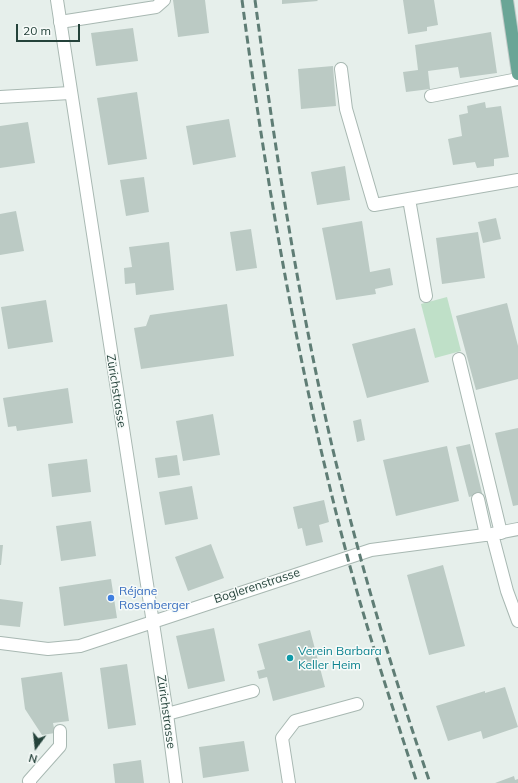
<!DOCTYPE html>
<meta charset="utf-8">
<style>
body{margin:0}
#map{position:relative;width:518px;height:783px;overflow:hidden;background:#e6efeb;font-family:Mulish,sans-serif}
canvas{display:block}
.north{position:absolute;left:16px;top:727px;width:40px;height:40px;-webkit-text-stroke:3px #f7fbf9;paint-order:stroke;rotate:195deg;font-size:11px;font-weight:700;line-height:16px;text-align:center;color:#24423a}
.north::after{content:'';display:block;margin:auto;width:14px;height:18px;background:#24423a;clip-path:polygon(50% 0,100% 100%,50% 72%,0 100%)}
.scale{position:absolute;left:16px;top:24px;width:64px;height:18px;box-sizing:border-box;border:2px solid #24423a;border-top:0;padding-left:5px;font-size:12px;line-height:14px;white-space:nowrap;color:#24423a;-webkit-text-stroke:3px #f7fbf9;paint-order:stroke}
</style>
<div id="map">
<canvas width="518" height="783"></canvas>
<div class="north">N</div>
<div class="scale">20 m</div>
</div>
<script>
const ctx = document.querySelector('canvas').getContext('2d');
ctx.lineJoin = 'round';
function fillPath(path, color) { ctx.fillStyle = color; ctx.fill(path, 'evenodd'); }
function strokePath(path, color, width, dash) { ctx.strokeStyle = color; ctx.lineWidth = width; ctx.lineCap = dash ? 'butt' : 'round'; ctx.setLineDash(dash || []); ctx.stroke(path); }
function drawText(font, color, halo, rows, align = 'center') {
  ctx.font = font + ' Mulish,sans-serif'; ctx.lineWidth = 3; ctx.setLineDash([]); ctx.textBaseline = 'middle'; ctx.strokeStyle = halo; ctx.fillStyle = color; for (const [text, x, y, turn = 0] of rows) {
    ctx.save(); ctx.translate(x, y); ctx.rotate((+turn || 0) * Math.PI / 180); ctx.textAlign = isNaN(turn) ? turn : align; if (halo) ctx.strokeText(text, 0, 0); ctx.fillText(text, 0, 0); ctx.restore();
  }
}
fillPath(new Path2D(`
 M447,297L461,351L435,358L421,304Z`), '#bfe0c8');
fillPath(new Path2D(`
 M173,0H205L209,33L178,37Z
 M282,0H317L318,1L282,4Z
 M403,0H434L438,25L427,27V31L408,34Z
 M133,28L138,61L96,66L91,33Z
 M491,32L497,73L460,78L458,67L428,71L430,89L406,92L403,72L418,70L415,45Z
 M333,66L336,106L301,109L298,69Z
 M137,92L147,159L108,165L97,98Z
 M485,102L486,108L501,106L509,157L494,159V166L477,168L475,162L453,165L448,139L462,136L459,115L468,113L467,106Z
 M229,119L236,157L193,165L186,126Z
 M28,122L35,163L0,168V126Z
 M345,166L350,200L317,205L311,172Z
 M144,177L149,212L126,216L120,180Z
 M16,211L24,251L0,255V214Z
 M496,218L501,239L483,243L478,222Z
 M362,221L370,272L390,268L393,285L375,289L376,294L336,300L322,228Z
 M251,229L257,268L236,271L230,232Z
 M478,232L485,278L442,284L436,238Z
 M169,242L174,290L136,295L135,283L125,284L124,268L132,267L129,247Z
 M46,300L53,342L8,349L1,307Z
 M507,303L518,346V379L476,390L456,316Z
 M227,304L234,356L141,369L134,328L146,326L150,315Z
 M415,328L429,382L367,398L352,344Z
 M68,388L73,423L17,431L16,426L8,427L3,398Z
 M213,414L220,455L183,461L176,421Z
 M361,419L365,440L357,442L353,421Z
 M518,428V505L513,506L495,433Z
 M470,444L482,493L469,497L456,447Z
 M447,446L459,501L396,516L383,460Z
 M177,455L180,475L158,478L155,458Z
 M87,459L91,492L52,497L48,464Z
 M192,486L198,519L165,525L159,492Z
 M324,500L329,522L319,525L323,542L306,546L302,528L298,529L293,507Z
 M91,521L96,556L61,561L56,526Z
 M211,544L224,578L188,591L175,557Z
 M0,545H3L1,565H0Z
 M443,565L465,646L429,655L407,575Z
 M111,579L117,618L64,626L59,587Z
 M0,599L23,602L20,627L0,625Z
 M214,628L225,681L188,689L176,636Z
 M310,630L325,687L273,701L267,677L259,679L257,671L265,669L258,644Z
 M127,664L136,725L108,729L100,668Z
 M62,672L69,721L53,723L55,733L42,735L25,709L21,678Z
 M505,687L518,727L483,739L481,731L448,741L436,706L485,691V693Z
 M244,741L249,771L203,778L199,747Z
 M141,760L144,783H115L113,764Z
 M514,776L515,780L518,779V783H495Z`), '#bbcac4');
const lane = new Path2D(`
 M60,22L156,7L164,0
 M341,69L346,109L374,205L518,180
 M431,96L518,79
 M0,97L70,93
 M409,199L426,296
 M459,359L501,533
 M478,499L486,535
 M167,714L253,691
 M30,783L29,781L60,746V731
 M289,783L282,738L295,721L357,704`);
const street = new Path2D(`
 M57,0L167,714L176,783
 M492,534L507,591L518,621
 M0,643L48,649L80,646L371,550L492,534L518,529`);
const primary = new Path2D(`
 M507,0L518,74`);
strokePath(lane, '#a8b8b2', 14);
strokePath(street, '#a8b8b2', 14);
strokePath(primary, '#c2cac8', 14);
strokePath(lane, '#fff', 12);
strokePath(street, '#fff', 12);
strokePath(primary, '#6aa596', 12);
strokePath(new Path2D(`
 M242,0C266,181 297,362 343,540C364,622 391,702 417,783
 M255,0C275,149 298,299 332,446C359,560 392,672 430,783`), '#5f7d75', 3, [8, 4]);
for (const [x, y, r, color] of [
 [111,598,4,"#3f7fe0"],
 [290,658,4,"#0f9aa8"]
]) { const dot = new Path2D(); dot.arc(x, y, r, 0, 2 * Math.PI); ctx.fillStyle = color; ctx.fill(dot); strokePath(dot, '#f7fbf9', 1.5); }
drawText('12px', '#24423a', '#f7fbf9', [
 ["Zürichstrasse",116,391,81],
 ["Boglerenstrasse",257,586,-18],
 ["Zürichstrasse",166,712,82]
]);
drawText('12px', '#366cbe', '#f7fbf9', [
 ["Réjane",119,591],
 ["Rosenberger",119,605]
], 'left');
drawText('12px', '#0d838f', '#f7fbf9', [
 ["Verein Barbara",298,651],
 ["Keller Heim",298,665]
], 'left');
</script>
